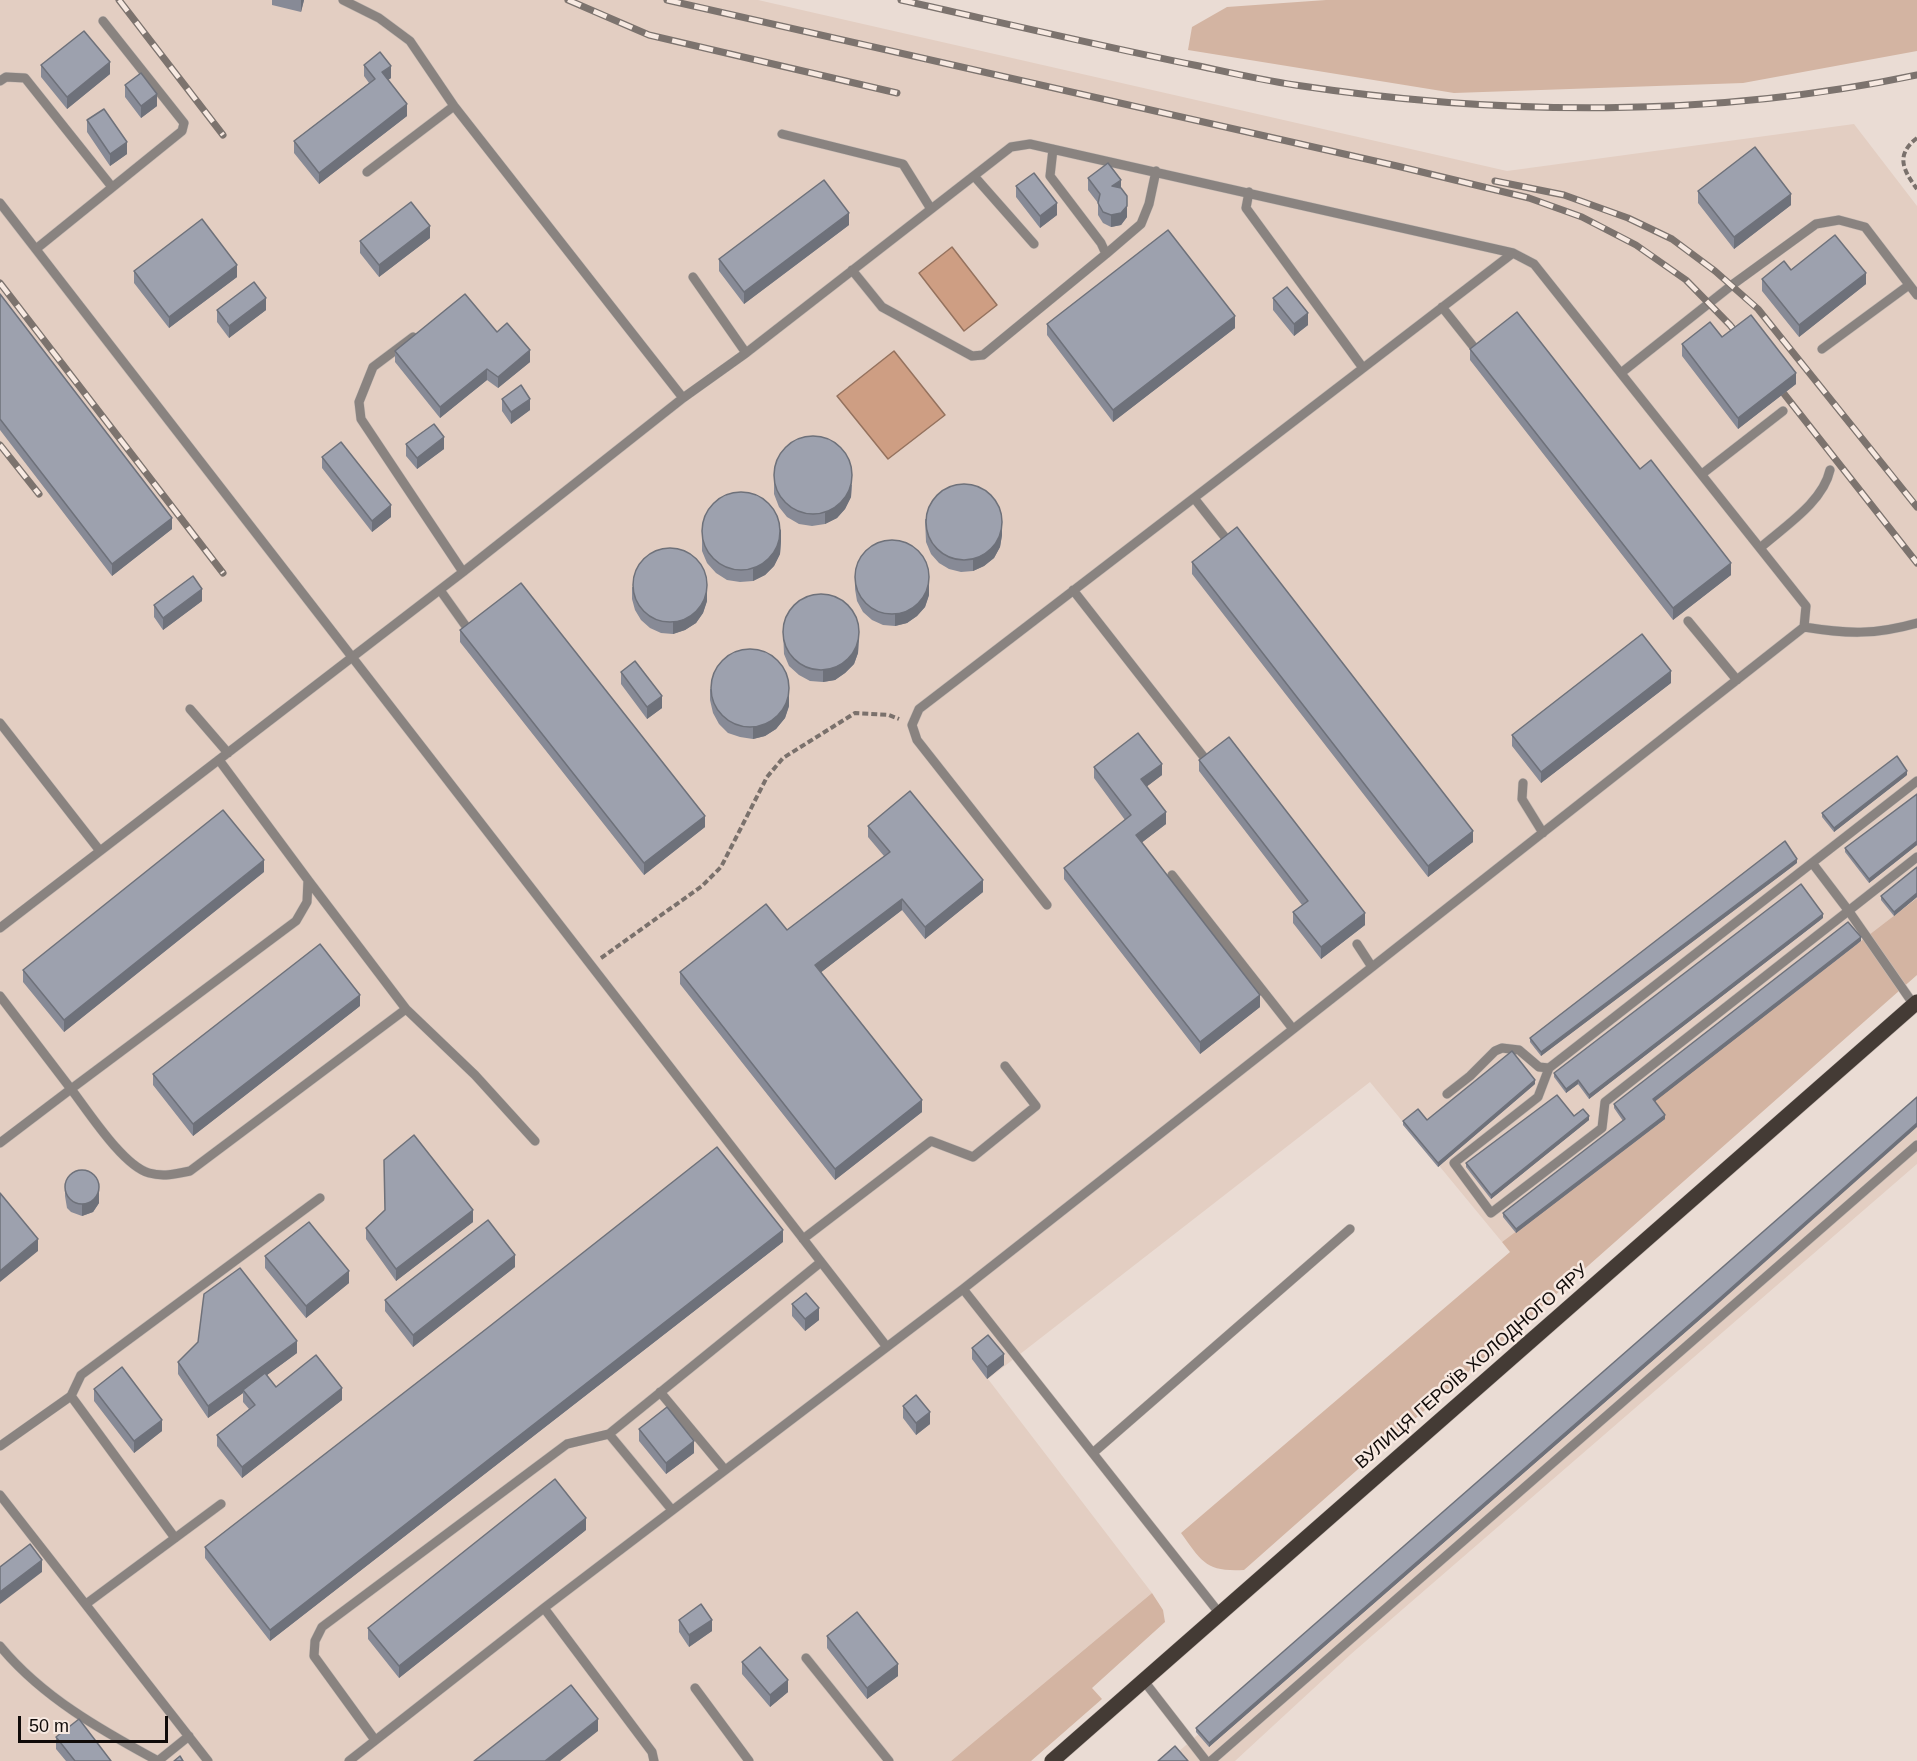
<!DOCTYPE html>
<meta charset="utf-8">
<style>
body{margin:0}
#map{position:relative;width:1917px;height:1761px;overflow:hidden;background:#eadcd4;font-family:Helvetica,sans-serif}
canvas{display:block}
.scale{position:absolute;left:18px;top:1716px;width:150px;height:27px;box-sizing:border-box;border:3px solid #100b09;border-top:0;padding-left:8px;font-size:18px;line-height:21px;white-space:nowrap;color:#100b09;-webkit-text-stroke:4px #f7e9e1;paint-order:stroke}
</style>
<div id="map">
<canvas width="1917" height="1761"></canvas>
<div class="scale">50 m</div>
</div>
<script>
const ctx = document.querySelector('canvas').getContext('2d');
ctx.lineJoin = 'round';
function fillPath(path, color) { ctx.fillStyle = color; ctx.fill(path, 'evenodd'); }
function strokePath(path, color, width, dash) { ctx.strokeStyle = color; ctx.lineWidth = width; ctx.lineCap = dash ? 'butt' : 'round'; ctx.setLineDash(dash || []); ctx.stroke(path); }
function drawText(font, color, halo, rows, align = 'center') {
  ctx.font = font + ' Helvetica,sans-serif'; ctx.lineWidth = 5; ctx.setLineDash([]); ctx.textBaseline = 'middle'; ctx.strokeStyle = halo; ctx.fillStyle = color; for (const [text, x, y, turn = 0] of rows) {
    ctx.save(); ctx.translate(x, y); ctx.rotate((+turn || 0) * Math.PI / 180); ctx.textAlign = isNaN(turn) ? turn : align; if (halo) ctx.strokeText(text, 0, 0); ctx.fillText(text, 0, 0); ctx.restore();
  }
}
fillPath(new Path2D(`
 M0,0H758L1507,171L1854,124L1917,206V898L1653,1101L1665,1118L1502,1242L1370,1082L988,1379L1152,1593L951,1761H0Z
 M1917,1099V1164L1351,1654L1235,1761H1168Z`), '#e3cec2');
fillPath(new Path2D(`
 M1326,0H1917V51L1743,83L1454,93L1188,50L1192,27L1227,7Z
 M1917,898V975L1244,1570C1206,1572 1202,1562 1181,1533L1510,1252L1502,1242L1665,1119L1653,1101Z
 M1152,1593L1163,1610L1165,1622L1092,1688L1102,1699L1031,1761H951Z`), '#d3b4a2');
const water = new Path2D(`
 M952,247L997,305L964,331L919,273Z
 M894,351L945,415L888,459L837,396Z`);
fillPath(water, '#ce9e83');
strokePath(water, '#95725e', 1.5);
const lane = new Path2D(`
 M343,0L379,18L410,41L454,106L683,398
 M0,81L6,77L25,78L112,187
 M782,134L903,164L931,209
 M367,172L454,106
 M974,176L1034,244
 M1249,192L1246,208L1363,368
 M0,203L887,1347
 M36,249L182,131L184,123L103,21
 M1106,254L1141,224L1149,204L1156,171
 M852,270L882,307L972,356L983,355L1106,254L1101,243L1050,176L1053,149
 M693,277L746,353
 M1442,307L1473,346
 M413,337L373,367L359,402L361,419L463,572
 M1822,349L1909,285
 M1621,373L1732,285L1816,224L1839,220L1865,227L1917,295
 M1702,474L1783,411
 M1194,498L1224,536
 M1760,548C1785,526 1823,502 1830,470
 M440,590L465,625
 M1073,590L1203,756
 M1688,621L1737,680
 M1804,627C1847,634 1875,635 1917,623
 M190,709L228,753
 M0,723L100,851
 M1917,781L1549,1068L1538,1097L1454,1163L1491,1213L1602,1128L1605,1102L1917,857
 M1523,783L1522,799L1543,833
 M1813,864L1848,910L1914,1005
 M1172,875L1293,1029
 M308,880L406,1009L475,1075L535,1141
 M1047,905L917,740L912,725L919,709L1513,253
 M0,928L463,572L683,398L746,353L1011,147L1030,144L1513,253L1534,264L1806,606L1804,627L963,1289L544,1608L349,1761
 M1357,944L1372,967
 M0,996L71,1089L296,921L307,902L308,880L219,760
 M1447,1094L1470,1076L1495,1051L1502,1048L1519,1050L1539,1067L1549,1068
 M0,1143L71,1089C88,1111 123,1166 149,1173C163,1177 176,1174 190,1171L406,1009
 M803,1239L931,1141L973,1157L1036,1106L1005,1066
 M963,1289L1220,1614
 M660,1392L725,1470
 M71,1396L175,1538
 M609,1434L672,1510
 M0,1446L71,1396L81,1375L320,1198
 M1094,1452L1350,1229
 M0,1495L208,1761
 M86,1604L221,1504
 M544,1608L652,1752L654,1761
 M0,1646C42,1697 101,1730 158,1761L189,1736
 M806,1658L889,1761
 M1144,1681L1206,1761
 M695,1688L749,1761
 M375,1740L314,1656L315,1641L322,1627L567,1444L609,1434L821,1262
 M1211,1761L1917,1145`);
const primary = new Path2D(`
 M1052,1761L1917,1002`);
strokePath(lane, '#c7bbb4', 10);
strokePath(primary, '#c7bbb4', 16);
strokePath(new Path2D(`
 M1917,138C1895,155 1903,170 1917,189
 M601,958L702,886L721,867L767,777L783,758L855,713L889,715L899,719`), '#7a716c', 4, [6, 3]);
strokePath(lane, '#898380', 9);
strokePath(primary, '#443b35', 15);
const rail = new Path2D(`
 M119,0L223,135
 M568,0L649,35L897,93
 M667,0L1397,166L1529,198L1582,217L1636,245L1686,280L1730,325L1743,341
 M901,0C999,22 1096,45 1194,65C1227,72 1261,80 1295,85C1500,116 1714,118 1917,75
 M1495,181L1564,195L1628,218L1672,239L1715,271L1758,309L1917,507
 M0,283L223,573
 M1774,381L1917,563
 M0,445L39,494`);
strokePath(rail, '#7c736e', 7);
strokePath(rail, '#f7e9e1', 4.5, [14]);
fillPath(new Path2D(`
 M272,0H304L301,12L272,5Z
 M41,65L110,74L67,109L41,77Z
 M364,65L391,78L388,80L407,116L319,184L294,153V141L369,83L364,76Z
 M125,85L157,106L141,118L125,97Z
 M87,120L127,154L110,166L87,132Z
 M1088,178L1121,188L1127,217L1121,225L1111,227L1103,223L1098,215V203L1088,190Z
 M1016,186L1057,215L1040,228L1016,197Z
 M1698,191L1791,205L1734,249L1698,203Z
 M849,225L744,304L719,271V259Z
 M430,238L379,277L360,253V241Z
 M1791,270L1866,284L1799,337L1762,291V279Z
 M134,271L237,277L169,328L134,283Z
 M0,294L172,529L112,576L0,430Z
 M1273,298L1308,325L1294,336L1273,310Z
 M217,310H266L229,338L217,322Z
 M1047,324L1235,328L1113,422L1047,335Z
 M497,332L530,362L498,388L487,380L440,418L395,362V351Z
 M1722,337L1796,384L1738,429L1682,356V344Z
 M1470,349L1640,469L1731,575L1673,620L1470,360Z
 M502,399L530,410L511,424L502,411Z
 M406,444L444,449L417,469L406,456Z
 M322,457L391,517L372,532L322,468Z
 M774,469L852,485L851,497L845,509L837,518L825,524L812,526L799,524L787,517L779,507L774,494Z
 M925,519L1002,535L1000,547L994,558L984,566L973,571L961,572L949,569L939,563L931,554L926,542Z
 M702,526L781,541L780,554L774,566L765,575L753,581L740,582L727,580L716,573L707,563L702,551Z
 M1192,562L1473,842L1428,877L1192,574Z
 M855,577L929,595L925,607L917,616L907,623L895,626L883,625L872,620L863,612L857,601L855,589Z
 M632,587L707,601L703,613L696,623L685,630L673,634L661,633L650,628L641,620L635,610L632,599Z
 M202,601L163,630L154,617V605Z
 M460,630L705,827L644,875L460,642Z
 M783,630L859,640L858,653L854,664L845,673L835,680L823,682L810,681L799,675L789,666L784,654Z
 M621,672L662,708L647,719L621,684Z
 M1671,683L1541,783L1512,746V735Z
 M710,689L789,706L785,718L776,729L765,736L753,739L740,737L728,733L719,724L713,713L710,700Z
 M1199,760L1365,925L1321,959L1293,923V912L1302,905L1199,771Z
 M1094,767L1162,775L1147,786L1166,824L1141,843L1260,1007L1200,1054L1064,879V868L1125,820L1094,778Z
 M1907,775L1834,832L1822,817V813Z
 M1917,794V845L1869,883L1845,852V848Z
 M868,826L983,892L925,939L902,910L821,972L922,1112L835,1180L680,984V972L787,930L884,856L868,837Z
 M1797,863L1541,1056L1530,1042V1038Z
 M1917,867V897L1894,916L1881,900V896Z
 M264,872L64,1032L23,982V970Z
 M1823,918L1589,1099L1578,1084L1566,1093L1554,1077V1073Z
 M1861,941L1655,1101L1665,1119L1516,1233L1503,1217V1213L1623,1121L1614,1108V1104Z
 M360,1006L193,1136L153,1085V1074Z
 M1535,1084L1438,1167L1403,1125V1121L1427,1120Z
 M1574,1116L1589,1120L1491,1199L1466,1167V1163Z
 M65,1185L99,1203L93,1212L82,1216L71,1212L67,1208L65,1196Z
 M385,1210L473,1222L396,1281L366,1239V1228Z
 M783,1242L270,1641L205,1558V1547Z
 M265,1256L349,1283L306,1318L265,1268Z
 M515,1267L413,1347L385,1311V1300Z
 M1720,1302L1209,1747L1196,1732V1728Z
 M792,1304L819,1320L805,1331L792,1316Z
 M972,1348L1004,1365L987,1379L972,1359Z
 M297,1353L267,1375L276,1387L342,1400L242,1478L217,1446V1435L249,1409L243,1402V1393L208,1418L178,1374V1362Z
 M94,1389L162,1431L134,1453L94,1401Z
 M903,1406L930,1424L916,1435L903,1418Z
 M639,1429L694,1453L666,1474L639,1441Z
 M586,1530L399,1678L368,1639V1628Z
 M679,1620L712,1631L689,1647L679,1632Z
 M827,1636L898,1676L867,1699L827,1648Z
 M742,1662L788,1692L770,1707L742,1674Z
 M56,1737L111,1761H66L56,1749Z`), '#878a96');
fillPath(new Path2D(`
 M301,0H304L301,12Z
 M110,62V74L67,109V97Z
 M391,66V78L382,84V72Z
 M157,94V106L141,118V106Z
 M407,104V116L319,184V173Z
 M127,142V154L110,166V154Z
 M1121,180V191L1112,186Z
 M1791,194V205L1734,249V237Z
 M1127,196V217L1121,225L1111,227V215Z
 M1057,203V215L1040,228V216Z
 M849,213V225L744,304V292Z
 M430,226V238L379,277V265Z
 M237,265V277L169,328V317Z
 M1866,273V284L1799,337V325Z
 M266,298V310L229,338V326Z
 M1308,313V325L1294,336V324Z
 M1235,316V328L1113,422V410Z
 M530,350V362L498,388V377Z
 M487,369V380L440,418V407Z
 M1796,373V384L1738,429V418Z
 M530,399V410L511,424V412Z
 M444,437V449L417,469V458Z
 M852,473L851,497L845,509L837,518L825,524V513Z
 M391,505V517L372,532V521Z
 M172,518V529L112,576V564Z
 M1002,523V535L1000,547L994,558L984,566L973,571V559Z
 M781,529V541L780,554L774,566L765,575L753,581V569Z
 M1731,563V575L1673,620V608Z
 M929,584V595L925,607L917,616L907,623L895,626V614Z
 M202,589V601L163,630V618Z
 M707,589V601L703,613L696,623L685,630L673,634V622Z
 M859,629L858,653L854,664L845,673L835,680L823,682V670Z
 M1671,671V683L1541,783V772Z
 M789,694V706L785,718L776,729L765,736L753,739V727Z
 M662,696V708L647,719V707Z
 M1162,764V775L1141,791V779Z
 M1907,771V775L1834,832V828Z
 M1166,812V824L1136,847V835Z
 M705,816V827L644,875V863Z
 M1473,831V842L1428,877V866Z
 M1917,841V845L1869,883V879Z
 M1797,859V863L1541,1056V1052Z
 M264,860V872L64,1032V1020Z
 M983,880V892L925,939V927Z
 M1917,893V897L1894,916V912Z
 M902,899V910L815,977V965Z
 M1365,913V925L1321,959V947Z
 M1823,914V918L1589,1099V1095Z
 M1861,937V941L1653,1103V1099Z
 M360,995V1006L193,1136V1124Z
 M1260,995V1007L1200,1054V1042Z
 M1535,1080V1084L1438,1167V1163Z
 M1578,1080V1084L1566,1093V1089Z
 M922,1100V1112L835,1180V1169Z
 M1665,1115V1119L1516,1233V1229Z
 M1589,1116V1120L1491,1199V1195Z
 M1917,1123V1127L1720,1302L1209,1747V1743Z
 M99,1191V1203L93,1212L82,1216V1204Z
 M473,1210V1222L396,1281V1269Z
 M783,1230V1242L270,1641V1630Z
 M38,1239V1251L0,1282V1271Z
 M515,1255V1267L413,1347V1335Z
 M349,1271V1283L306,1318V1306Z
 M819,1308V1320L805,1331V1319Z
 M297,1341V1353L244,1392L243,1390V1393L208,1418V1406Z
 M1004,1354V1365L987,1379V1367Z
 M342,1388V1400L242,1478V1467Z
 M930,1412V1424L916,1435V1423Z
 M162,1420V1431L134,1453V1441Z
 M694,1441V1453L666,1474V1463Z
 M586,1518V1530L399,1678V1666Z
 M42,1560V1572L0,1604V1592Z
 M712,1620V1631L689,1647V1635Z
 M898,1664V1676L867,1699V1688Z
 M788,1680V1692L770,1707V1695Z
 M598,1719V1731L560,1761H545Z`), '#6e717a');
const building = new Path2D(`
 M84,31L110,62L67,97L41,65Z
 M380,52L391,66L382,72L407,104L319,173L294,141L375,79L364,65Z
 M141,73L157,94L141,106L125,85Z
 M104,109L127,142L110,154L87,120Z
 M1755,147L1791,194L1734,237L1698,191Z
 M1108,163L1121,180L1112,186L1121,188L1127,196V206L1121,213L1111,215L1103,212L1098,203L1100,194L1088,178Z
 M1034,173L1057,203L1040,216L1016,186Z
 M824,180L849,213L744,292L719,259Z
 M411,202L430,226L379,265L360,241Z
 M202,219L237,265L169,317L134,271Z
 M1168,230L1235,316L1113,410L1047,324Z
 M1835,235L1866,273L1799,325L1762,279L1784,261L1791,270Z
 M254,282L266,298L229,326L217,310Z
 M1287,287L1308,313L1294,324L1273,298Z
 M0,294L172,518L112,564L0,419Z
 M465,294L497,332L507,323L530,350L498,377L487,369L440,407L395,351Z
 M1517,312L1640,469L1651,460L1731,563L1673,608L1470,349Z
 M1751,315L1796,373L1738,418L1682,344L1710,322L1722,337Z
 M521,385L530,399L511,412L502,399Z
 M434,424L444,437L417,458L406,444Z
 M774 475a39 39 0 1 1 78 0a39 39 0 1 1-78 0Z
 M341,442L391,505L372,521L322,457Z
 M926 522a38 38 0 1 1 76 0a38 38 0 1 1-76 0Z
 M702 531a39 39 0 1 1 78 0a39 39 0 1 1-78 0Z
 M1237,527L1473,831L1428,866L1192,562Z
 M855 577a37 37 0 1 1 74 0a37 37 0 1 1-74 0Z
 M633 585a37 37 0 1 1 74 0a37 37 0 1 1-74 0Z
 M193,576L202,589L163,618L154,605Z
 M521,583L705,816L644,863L460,630Z
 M783 632a38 38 0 1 1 76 0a38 38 0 1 1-76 0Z
 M1642,634L1671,671L1541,772L1512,735Z
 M711 688a39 39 0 1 1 78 0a39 39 0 1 1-78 0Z
 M635,661L662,696L647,707L621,672Z
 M1138,733L1162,764L1141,779L1166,812L1136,835L1260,995L1200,1042L1064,868L1131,815L1094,767Z
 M1229,737L1365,913L1321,947L1293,912L1308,901L1199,760Z
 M1897,756L1907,771L1834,828L1822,813Z
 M910,791L983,880L925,927L902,899L815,965L922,1100L835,1169L680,972L766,904L787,930L874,864L890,852L868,826Z
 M1917,794V841L1869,879L1845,848Z
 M223,810L264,860L64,1020L23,970Z
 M1785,841L1797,859L1541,1052L1530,1038Z
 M1917,867V893L1894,912L1881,896Z
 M1801,884L1823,914L1589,1095L1578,1080L1566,1089L1554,1073Z
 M1848,922L1861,937L1653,1099L1665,1115L1516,1229L1503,1213L1625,1119L1614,1104Z
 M320,944L360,995L193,1124L153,1074Z
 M1512,1051L1535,1080L1438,1163L1403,1121L1418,1109L1427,1120Z
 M1557,1095L1574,1116L1583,1109L1589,1116L1491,1195L1466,1163Z
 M1917,1097V1123L1720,1298L1209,1743L1196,1728Z
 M414,1135L473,1210L396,1269L366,1228L385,1210L384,1160Z
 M717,1147L783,1230L270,1630L205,1547L490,1326Z
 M65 1187a17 17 0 1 1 34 0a17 17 0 1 1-34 0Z
 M0,1193L38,1239L0,1271Z
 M488,1220L515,1255L413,1335L385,1300Z
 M309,1222L349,1271L306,1306L265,1256Z
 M240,1268L297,1341L208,1406L178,1362L198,1342L204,1294Z
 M806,1293L819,1308L805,1319L792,1304Z
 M988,1335L1004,1354L987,1367L972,1348Z
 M316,1355L342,1388L242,1467L217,1435L255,1405L243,1390L265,1373L276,1387Z
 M122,1367L162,1420L134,1441L94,1389Z
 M916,1395L930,1412L916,1423L903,1406Z
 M667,1407L694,1441L666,1463L639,1429Z
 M555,1479L586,1518L399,1666L368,1628Z
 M30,1544L42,1560L0,1592V1567Z
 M701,1604L712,1620L689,1635L679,1620Z
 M857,1612L898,1664L867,1688L827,1636Z
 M760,1647L788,1680L770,1695L742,1662Z
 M571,1685L598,1719L545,1761H474Z
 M79,1719L111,1761H75L56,1737Z
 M1175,1746L1188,1761H1158Z
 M180,1756L183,1761H174Z`);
fillPath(building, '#9da1ae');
strokePath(building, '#6e717a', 1.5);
drawText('18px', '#100b09', '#f7e9e1', [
 ["ВУЛИЦЯ ГЕРОЇВ ХОЛОДНОГО ЯРУ",1472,1367,-41]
]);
</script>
